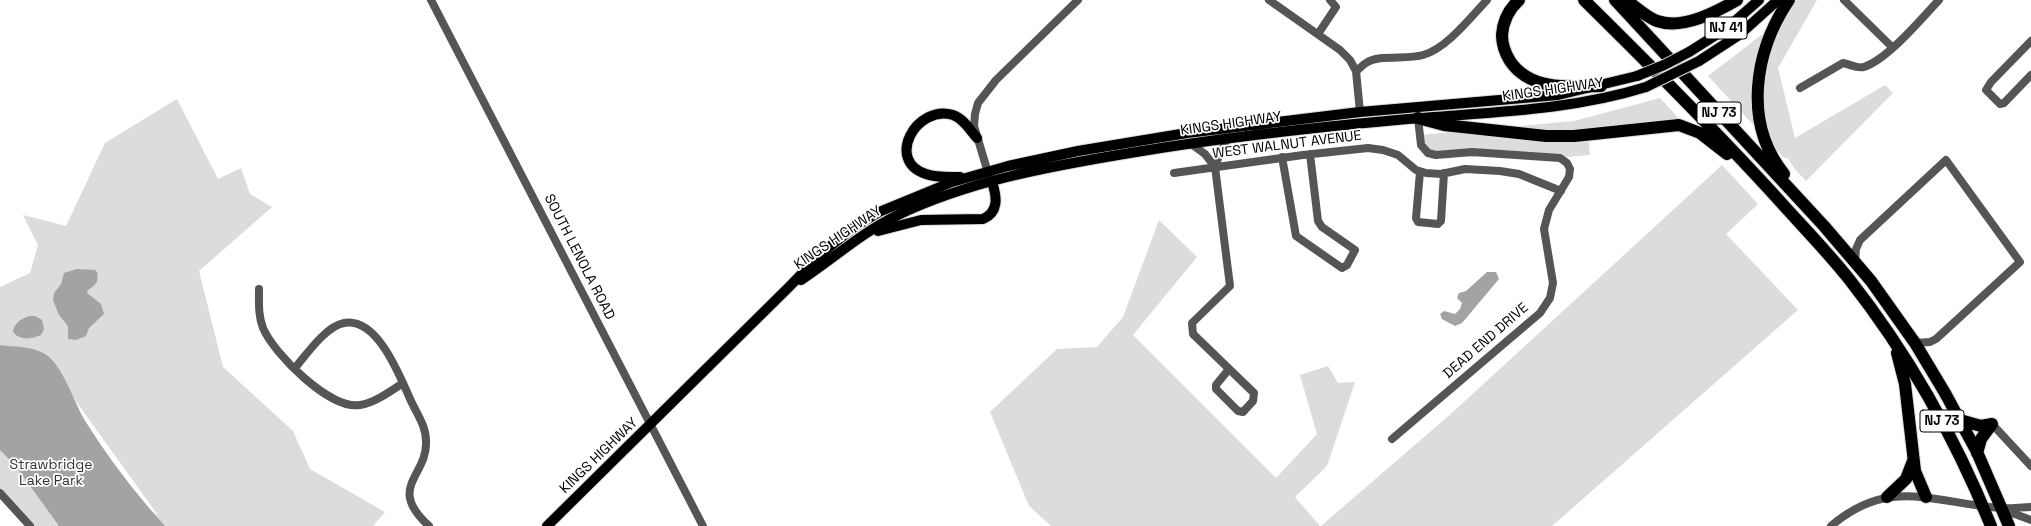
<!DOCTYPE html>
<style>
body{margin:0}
canvas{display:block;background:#fff}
</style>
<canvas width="2031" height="526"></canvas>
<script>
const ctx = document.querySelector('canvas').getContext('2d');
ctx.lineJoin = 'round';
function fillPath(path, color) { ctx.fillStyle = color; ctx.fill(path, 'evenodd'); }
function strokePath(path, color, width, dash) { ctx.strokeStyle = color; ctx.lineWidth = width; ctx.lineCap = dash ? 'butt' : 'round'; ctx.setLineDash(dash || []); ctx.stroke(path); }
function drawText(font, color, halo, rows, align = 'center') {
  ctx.font = font + ' "Space Grotesk",sans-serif'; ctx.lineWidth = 3.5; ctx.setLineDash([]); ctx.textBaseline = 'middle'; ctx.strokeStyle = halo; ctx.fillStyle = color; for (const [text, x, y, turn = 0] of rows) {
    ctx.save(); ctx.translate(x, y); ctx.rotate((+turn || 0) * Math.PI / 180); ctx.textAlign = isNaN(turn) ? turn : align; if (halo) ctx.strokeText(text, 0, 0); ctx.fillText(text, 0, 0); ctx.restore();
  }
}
fillPath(new Path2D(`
 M1797,0H1817L1778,68L1795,138L1885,85L1893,93L1806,181L1794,168L1788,158H1784L1708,76L1764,33L1776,34Z
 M1660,98L1682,122L1588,134L1590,155L1557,158L1434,156L1421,144L1420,135L1452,132L1476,135L1477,130L1574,121Z
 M177,99L218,179L241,168L250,194L272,207L199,271L223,367L293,431L310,469L385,512L373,526H29L0,495V287L30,273L38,245L23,215L66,226L105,143ZM49,364L157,514V515L138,500L78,416Z
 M1722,165L1758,204L1726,234L1798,310L1552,526H1321L1453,412Z
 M1159,220L1197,257L1133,335L1276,478L1317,434L1300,375L1328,366L1338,383L1355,382L1327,466L1295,497L1320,526H1051L1029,506L990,412L1057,349L1097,347L1123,317Z`), '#dcdcdc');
fillPath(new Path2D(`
 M77,269L95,270L97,272C99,283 96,284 88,290L87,293L101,304L104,314L89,328L86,336L76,340L68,339V326L59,315L53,300L54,293L61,284L64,273Z
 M1487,272H1496L1499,279L1462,323L1455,326L1442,319L1440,314L1444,311L1455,314L1460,309L1462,303L1457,298L1459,293L1466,291Z
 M29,316H35L42,320L44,329L41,335C31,339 20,341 13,332C14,323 21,319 29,316Z
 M0,345C14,347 32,346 45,354C62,364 74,402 84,419C107,456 135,493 165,526H59L15,465L0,450Z`), '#a3a3a3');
const major = new Path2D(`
 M1689,52L1727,28L1759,0
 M1699,61L1739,35L1778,0
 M960,177C949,177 937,178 926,174C885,161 916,104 953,115C963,118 970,130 977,138
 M878,231L921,220L983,219C999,212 997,197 992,182
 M801,280C833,259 861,233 896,216C968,181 1051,166 1130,153C1219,138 1308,128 1397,120C1481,112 1566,112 1646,87
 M547,526L789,287L823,252L853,228L879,212L952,182L1008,166L1078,151L1187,133L1360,112L1558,95L1637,76`);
const highway = new Path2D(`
 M1519,0C1509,9 1503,21 1502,35C1502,44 1505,53 1510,61C1530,91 1570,87 1601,86
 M1584,0C1650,65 1715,130 1777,198C1801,225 1826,250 1849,279C1908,354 1955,437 1991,526
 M1615,0L1824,226L1871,281L1915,343L1945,393L1977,452L2009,526
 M1626,0C1636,7 1646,17 1657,21C1683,30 1716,12 1737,0
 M1418,118L1444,125L1546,136H1574L1679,125L1700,133L1727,154
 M1784,174C1743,123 1754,52 1789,0
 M1897,353L1905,384L1915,471L1926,497
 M1960,420L1981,426L1992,424
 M1977,453L1981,439L1992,424
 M1887,497L1906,479L1913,461`);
strokePath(major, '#dbdbdb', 12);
strokePath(highway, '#dbdbdb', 14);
strokePath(new Path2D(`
 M431,0L703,526
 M1269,0L1340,50L1350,60L1356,71
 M1844,0L1892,47
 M1318,34L1336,7L1330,0
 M2031,41L1991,82L1986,90L2000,104L2004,103L2031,75
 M1800,88L1843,63C1850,64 1856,69 1864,67C1888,59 1921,19 1939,0
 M1360,112L1356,71C1360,69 1362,65 1366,63C1379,54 1407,60 1423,55C1446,49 1471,17 1487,0
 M1228,138L1220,153L1215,167L1230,286L1192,323L1193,334L1254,393L1253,401L1243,412L1238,411L1216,389V385L1229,369
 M1190,143L1205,154L1215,167
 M1282,157L1296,236L1342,268L1347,265L1355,250L1322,227L1318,221L1310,154
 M1420,172L1416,218L1418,222L1438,224L1441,221L1444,173
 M1174,173L1303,155L1368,148L1383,150L1398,155L1416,170L1426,173L1441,174L1465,169L1500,171L1519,174L1561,191
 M989,176L974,126L975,114L978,103L996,80L1078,0
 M1855,261L1856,249L1860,240L1946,160L2020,262L1936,339L1930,342L1915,343
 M259,289C259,302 258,315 263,328C274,354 330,410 360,405C374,403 391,391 403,383
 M295,368C306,355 326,326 344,323C378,317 400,377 411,401C417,414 426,426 426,441C428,476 386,487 429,526
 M1992,424L2031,466
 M1392,439L1540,313L1550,298L1553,283L1544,229L1549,210L1569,177L1570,169L1567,163L1560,158L1472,152L1436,155L1428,153L1421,145L1418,118
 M0,493L30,526
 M2004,510L2031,520
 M1831,526C1889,476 1934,503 2000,508C2010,509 2021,507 2031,507`), '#555', 8);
strokePath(major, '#000', 10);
strokePath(highway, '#000', 12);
const majorBridge = new Path2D(`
 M1637,76L1664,65L1689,52
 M1646,87L1699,61`);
strokePath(majorBridge, '#dbdbdb', 12, []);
strokePath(majorBridge, '#000', 10);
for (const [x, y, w] of [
 [1726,28,42],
 [1719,113,44],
 [1942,421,44]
]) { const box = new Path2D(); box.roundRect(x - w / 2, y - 11, w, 22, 3); ctx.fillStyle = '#fff'; ctx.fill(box); strokePath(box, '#000', 1); }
drawText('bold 13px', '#000', null, [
 ["NJ 41",1726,28],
 ["NJ 73",1719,113],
 ["NJ 73",1942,421]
]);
drawText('14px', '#000', '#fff', [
 ["KINGS HIGHWAY",1553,90,-8],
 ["KINGS HIGHWAY",1231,124,-8],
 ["WEST WALNUT AVENUE",1287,145,-7],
 ["KINGS HIGHWAY",838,238,-34],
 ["SOUTH LENOLA ROAD",579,257,63],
 ["DEAD END DRIVE",1486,341,-41],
 ["KINGS HIGHWAY",599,456,-44]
]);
drawText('14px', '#333', '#fff', [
 ["Strawbridge",51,465],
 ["Lake Park",51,481]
]);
</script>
